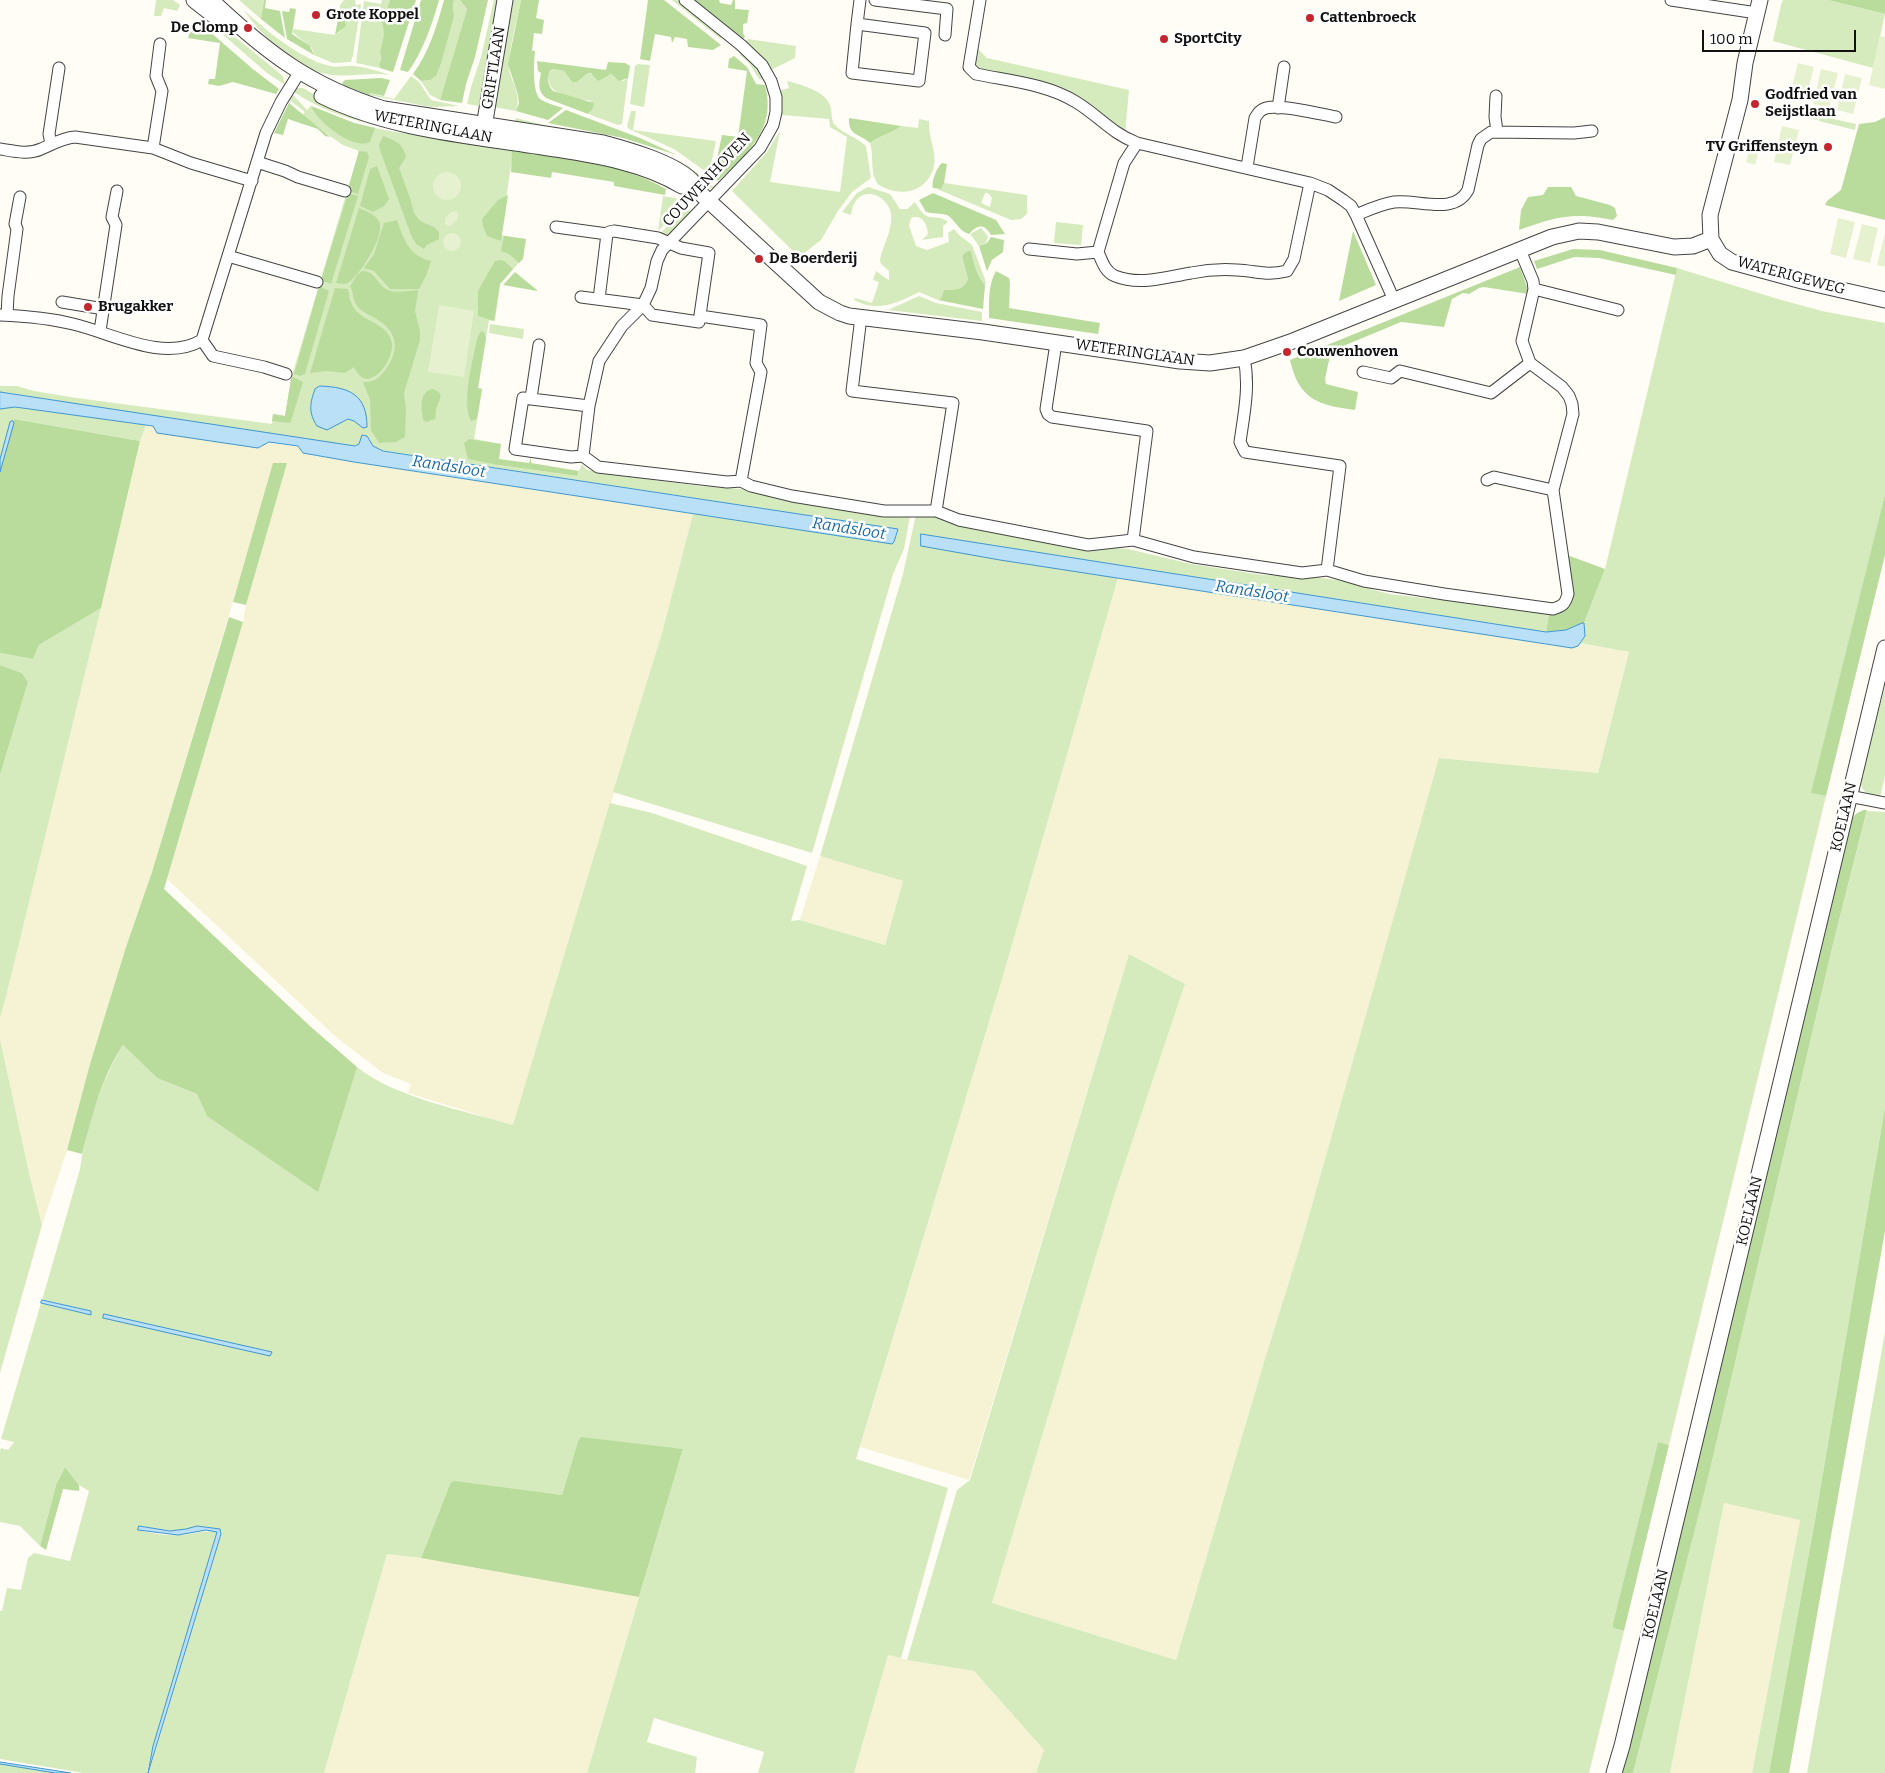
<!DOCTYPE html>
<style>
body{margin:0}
#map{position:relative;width:1885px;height:1773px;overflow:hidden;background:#fffdf5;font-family:Bitter,serif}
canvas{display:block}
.scale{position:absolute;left:1702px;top:30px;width:154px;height:22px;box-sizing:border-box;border:2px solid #111;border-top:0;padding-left:6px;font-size:15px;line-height:18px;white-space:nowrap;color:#111;-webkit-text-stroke:4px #fff;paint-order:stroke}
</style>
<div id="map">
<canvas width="1885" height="1773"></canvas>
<div class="scale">100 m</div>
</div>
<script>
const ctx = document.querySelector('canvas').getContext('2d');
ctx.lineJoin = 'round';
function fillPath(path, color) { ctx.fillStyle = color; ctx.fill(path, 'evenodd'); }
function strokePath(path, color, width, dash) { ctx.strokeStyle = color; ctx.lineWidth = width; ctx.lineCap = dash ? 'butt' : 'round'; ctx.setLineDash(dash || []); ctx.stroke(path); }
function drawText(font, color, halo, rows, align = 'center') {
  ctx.font = font + ' Bitter,serif'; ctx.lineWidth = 5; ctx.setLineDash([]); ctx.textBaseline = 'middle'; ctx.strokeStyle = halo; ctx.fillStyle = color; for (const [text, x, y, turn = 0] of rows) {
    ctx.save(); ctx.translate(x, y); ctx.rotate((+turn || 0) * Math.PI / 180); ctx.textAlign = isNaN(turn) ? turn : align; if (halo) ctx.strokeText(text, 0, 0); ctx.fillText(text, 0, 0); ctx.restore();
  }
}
fillPath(new Path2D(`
 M146,425L298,447L303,453L354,462L693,514L662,633L514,1126L408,1093L411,1084L383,1073L337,1038L167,879L243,622L246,605L286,463L237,588L152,872L126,947L90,1064L67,1150L42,1225L30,1177L0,1039V1018L101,608L140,441Z
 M1118,578L1571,648L1578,646L1580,643L1629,652L1598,773L1440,758L1302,1240L1264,1362L1176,1660L992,1603L1115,1193L1185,984L1129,954L969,1480L860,1447L1003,976Z
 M820,856L903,881L885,945L800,920Z
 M1724,1503L1800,1519L1752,1773H1670Z
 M387,1554L421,1558L639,1597L587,1773H324Z
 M888,1654L907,1660L974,1671L1044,1750L1036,1773H854Z`), '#f6f3d4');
fillPath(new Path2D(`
 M156,0H173L180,5L177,11L164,8L161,16H154Z
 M239,0H264L261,19Z
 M344,0H355L356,5L361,4L353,55L351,62L333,63L314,55L312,48L292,32L294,29L335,35C345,30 343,25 343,16L339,14L340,5Z
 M382,0H390L382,22L384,34L380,56L381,60L379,64L380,68L356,63L364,1L381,4Z
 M455,0H460L467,9L440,100L430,95L421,81L430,80L454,16L453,2Z
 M494,0H499L479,106L467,104L471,87L481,57Z
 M511,0H521C517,20 511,41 509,62C507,79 523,91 516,111L494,107Z
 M672,0H677L719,34L722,40Z
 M1783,0H1828L1885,14L1873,68L1773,41L1781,5Z
 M244,10C265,30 302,60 330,66C338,68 345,65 353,66C366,67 378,71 390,75C371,72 351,77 332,75C299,72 262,37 244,10Z
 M224,28L283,76L285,85L267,73L221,33Z
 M748,39L796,46L795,58L771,70L758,53L745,42Z
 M975,46L987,58L1129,90L1125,134L1090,107L975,69L972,63Z
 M741,51L753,61L766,80L759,79L749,63L740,55Z
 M638,64L650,65L644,107L630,104L635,66Z
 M553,69L564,71L572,82H577L588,73L607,76L611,74L615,78L623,81L628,78L622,124L618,125L588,114L590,113L591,101C574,97 546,97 548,74Z
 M411,76L419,82L431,100L459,106L430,107L369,95V93L394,99Z
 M787,81C800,84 825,91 830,105C832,111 831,119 834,124C843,134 857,137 866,146L871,178L852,192L838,211L821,240L799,257L732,191L767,152L780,131L770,182L840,192L847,137L830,127L829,119L782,115L781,90L789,88Z
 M297,88H303L320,98L403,131C365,124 327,114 294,92Z
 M290,95H293L307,110L311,106L354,123L384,130L513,151L501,235L525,239L523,258L500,284L495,321L489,320L478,388L482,389L474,439L501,444L497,465L577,476L582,464L587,470L601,473L700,486L756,490L910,516L904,549L893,574L812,853L613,792L662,633L693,514L892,544L894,542L898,529L0,392V386H17L34,391L77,398L272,424L273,414L285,416L291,379L359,151L343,145L318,128L297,122L305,112L288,99Z
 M1781,106L1818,115L1817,120L1780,111Z
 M631,111H636L633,130L716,141L709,174L674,149L629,129L627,126Z
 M1820,116L1856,124L1855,130L1819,121Z
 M516,118L559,129L625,142L682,162L679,168L514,125Z
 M919,119L929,121C928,137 937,153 934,166C928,190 905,197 885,188C881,186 877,185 876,181C870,170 874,155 870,143C880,135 891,134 901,126L918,128Z
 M685,164L714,187L708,189L704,187L681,170Z
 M944,183L1027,195V214L1021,219L1011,220L937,189H941ZM985,193H988L992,198L990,207L981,203Z
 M868,187L890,194L900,209H907L915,202C929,227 934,211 948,222L943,226V237L922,240L928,234C927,224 922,214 911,218L909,226L916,246L927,250L949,242L948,233L954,229L959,235L972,245L986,282L985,285C977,275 974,265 971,252L962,256L968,279C964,290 954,290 944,290L941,298L938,300L919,292C897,303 878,313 854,300L855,298L872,303L879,282L873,280L876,271L887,279L889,280V271L881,264L880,260C883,244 895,227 890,210C885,195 863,186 854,204C852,207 852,212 851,215L842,212L857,193Z
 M663,196L675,198L683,205L658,231Z
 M685,207L691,212L671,233L668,235L660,234Z
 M1056,222L1083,225L1081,245L1054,243Z
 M981,228L988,236L986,243L979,246L970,234Z
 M1677,268L1778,299L1822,311L1885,323V494L1812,793L1826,796L1669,1445L1658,1442L1613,1623V1628L1624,1631L1589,1773H1036L1044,1750L974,1671L907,1660L957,1490L970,1480L1129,954L1185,984L1115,1193L992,1603L1176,1660L1264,1362L1302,1240L1439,758L1598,773L1629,652L1580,643L1585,636L1584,623L1605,569Z
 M919,296L936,303L982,312V321L888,310Z
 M490,324L524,329L523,339L489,333Z
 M15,407L146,425L140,441L14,419L0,465V409Z
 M918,515L936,517L993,533L1038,541L1128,549L1191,564L1263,575L1313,577L1337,580L1389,594L1495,606L1549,614L1546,632L921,534V540L1000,560L1118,578L1003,976L856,1459L948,1488L901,1658L888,1655L854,1773H758L764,1752L654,1718L647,1742L697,1757L695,1773H587L683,1449L578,1441L562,1495L450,1484L421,1558L387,1554L324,1773H83L0,1759V1611H2L7,1588L21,1590L28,1558L34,1553L70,1561L89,1491L79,1485L65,1467L56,1485L40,1546L20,1526L0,1522V1451L1,1448L8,1450L14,1442L1,1439L41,1303L90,1315L91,1311L42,1300L80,1169C86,1126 101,1082 123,1045L157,1078L197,1094L207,1116L352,1080L357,1067C395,1098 466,1111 513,1125L610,803L652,813L807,866L791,921L800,920L885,945L903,881L820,856L903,574L915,519ZM139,1526L171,1531L186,1529L197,1526L220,1529L221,1534L149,1772H147L153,1746L217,1532C203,1529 191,1535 177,1535C165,1536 151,1533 138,1530Z
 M101,608L6,996L0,1018V775L28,682L22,673L0,665V653L33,659L39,645Z
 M1885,687V776L1880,797C1868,795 1862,793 1860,780Z
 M1867,811L1885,812V1107L1815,1520L1769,1773H1752L1800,1520L1724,1503L1670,1773H1633L1708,1478L1833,944Z
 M0,1039L30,1177L42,1225L0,1373Z
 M1885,1332V1773H1807Z
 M0,1764L57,1773H0Z`), '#d5ebbd');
fillPath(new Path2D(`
 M264,0H266L265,8L280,11L285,38L261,19Z
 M390,0H416L393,72L380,68L379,64L381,60L380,53L384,34L382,22Z
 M421,0H439C432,25 423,51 408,72L400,70Z
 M444,0H455L453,2L454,16L441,63L436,76L430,80L421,81L413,74C429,53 437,25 444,0Z
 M460,0H488L475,57L466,84L462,103L440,100L467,9Z
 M521,0H539L536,18L544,20L542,34L534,33L532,51H535C534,62 532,91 540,99C546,103 556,106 563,108L548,120L516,111L519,103L518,95L508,64Z
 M648,0H664L721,45L713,50L688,47L687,39L675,37L672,43L671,37L655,34L650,61L640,59Z
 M692,0H719L720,3L731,5L733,0H735V9L749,10L747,23L743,24V33L745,37L742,40Z
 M1828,0H1885V14Z
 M290,8L296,9L292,34L310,46L314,55L287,39L282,11L289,12Z
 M339,14L343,16L346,26L335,35Z
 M191,28L210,32L254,70L279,89L276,94L233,82L219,86L208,84L209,79H215L220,43L188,38Z
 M734,56L747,67L756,84L765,85C777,130 747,153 718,181L713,177L722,135L738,137L747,71L728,68L729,59Z
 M537,61L606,70L608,62L625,63L630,66L628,78L619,81L611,74L598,81L591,73H588L577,82H572L564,71L553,69L550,71C546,78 548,85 553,91L594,103L592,110L588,114L546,98C537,91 539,83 541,73L538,71Z
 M381,78L390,80L384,96L370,93L369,95L344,86L342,83L345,80Z
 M289,103L330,137L325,136L318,129L288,119L283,135L274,133Z
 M311,106L354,123L375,128L370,142C353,151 317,121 311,106Z
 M566,110L640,138L677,155L623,138L548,123Z
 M1885,117V220L1825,205L1827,201L1841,190L1859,124L1875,122Z
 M849,118L901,126C891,134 880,135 870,143C859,133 848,136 849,118Z
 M383,136C396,141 402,142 406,157L399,168L410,198L414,213L420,221L434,227L439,232V239L427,245L424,249L416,244L411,235L380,150L379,145Z
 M359,151L367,152L369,157L358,194L349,191L348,189Z
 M512,151C565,156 620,163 666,189L665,195L614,186V182L552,172L551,178L511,172Z
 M942,163L947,164L944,183L941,189L933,188C931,182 937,167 942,163Z
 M377,166L389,199L384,206L373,212L360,206L370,169Z
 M1548,187H1571L1576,196L1610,205L1615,208L1617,216L1613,220C1573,212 1558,216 1519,230L1521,210L1528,197L1543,195Z
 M348,193L358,196L331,284L321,280Z
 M933,193L996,220L1005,234L991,235C984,223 977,225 969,234C958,231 956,220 947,215C941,213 933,214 926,212L919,200Z
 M508,195L501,241L487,236L483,226L482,219L498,200Z
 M359,208C365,211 375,214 379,221C386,235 360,275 348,283C344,285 340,283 336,283Z
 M397,220C404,240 409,256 431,261L426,276L419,289H390L374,271L364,268L374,254L384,223Z
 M1353,231L1376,285L1339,301Z
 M504,236L526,239L523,259L519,263L509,254L501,251Z
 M991,237L1004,240L1003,252L992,260L987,271L979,246L987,243Z
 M1573,249L1600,250L1677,268L1676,275L1599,258L1574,257L1537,269L1534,261Z
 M971,251C974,264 976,274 985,285L983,309L938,300L941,298L944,290C954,290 964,290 968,279L962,256L966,252Z
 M500,260L504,261L513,269L500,284L494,321L478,316V291L495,261Z
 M1520,267L1528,290V294L1484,287L1479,288L1469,294L1463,293L1452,299L1444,327L1401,322L1331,351L1325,379L1326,384L1358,392L1355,410C1318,405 1299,400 1290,360Z
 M362,271C376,271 376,283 386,289C394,294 409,291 418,290V293L415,311L420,331V340L404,393L406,410L405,437L396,442L379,443L371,430L370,400L363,382C374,383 380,377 386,369C398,353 399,335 381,322C374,316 364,314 358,307C352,301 354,292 350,286L357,275Z
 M996,271L1009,278L1010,284L1009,308L1100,323L1098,334L989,318C989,303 988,284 996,271Z
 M515,272L537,290V291L503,285Z
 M319,286L329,291L305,374L300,376L294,374Z
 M335,288L348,289C349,296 350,302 354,308C364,323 389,323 392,344C394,360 368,398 354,367L345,373L327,371L310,373Z
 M481,331L484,332L486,338L478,388L482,389L477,419L471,421C461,402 473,360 477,339Z
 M293,377L303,382L291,421L290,423L272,421L273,414L285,416L291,379Z
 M432,389C447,393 438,401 436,410C435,413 436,416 435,419L426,422L423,419C421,407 419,393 432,389Z
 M14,419L140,441L101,608L39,645L33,659L0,653V465Z
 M469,439L501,444L499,459L529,463L531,457V463L579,471L577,476L498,465L468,459L464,443Z
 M273,463H287L246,605L233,602Z
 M1885,494V555L1826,796L1811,793Z
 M1567,555L1605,569L1584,623H1582L1566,630L1546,632L1549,614C1583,617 1570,577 1567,555Z
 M229,617L243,622L164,889L311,1027L357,1067L318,1192L207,1116L197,1094L157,1078L123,1045C101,1078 92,1117 82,1154L67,1150L90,1064L126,947L152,872Z
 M0,665L22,673L28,682L0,775Z
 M1864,810H1867L1833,944L1708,1478L1633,1773H1619L1851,819L1857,813Z
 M1885,1107V1231L1789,1773H1769L1815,1520Z
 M581,1437L683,1449L639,1597L421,1558L450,1484L454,1481L562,1495L578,1441Z
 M1658,1442L1669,1445L1624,1631L1613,1628V1623Z
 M65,1467L79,1485V1491L63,1489L46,1550L40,1546L56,1485Z`), '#b9dc9c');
fillPath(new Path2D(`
 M1880,36L1885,37V89L1869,85Z
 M1798,63L1814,67L1805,102L1789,98Z
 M1821,69L1838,73L1829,108L1813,104Z
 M1845,74L1862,78L1853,114L1837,110Z
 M1782,126L1799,130L1790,165L1774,162Z
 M1751,143L1760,146L1755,165L1746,162Z
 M433 186a14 14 0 1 1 28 0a14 14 0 1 1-28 0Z
 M456,211L458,213C459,219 454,225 447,226L445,224V218L451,212Z
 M1838,218L1855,222L1846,258L1830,254Z
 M1862,224L1878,228L1870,263L1853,259Z
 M1885,233V267L1877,265Z
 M443 242a9 9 0 1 1 18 0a9 9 0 1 1-18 0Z
 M439,305L474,311L464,377L428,372Z`), '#e6f2cf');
const water = new Path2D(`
 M320,386C350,387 367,395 367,427L363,428L354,421L348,419L327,430L317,426C308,412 310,403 315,389Z
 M0,392L355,446L359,444L362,435L367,436L373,446L383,451L898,529L894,542L892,544L354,462L303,453L298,446L269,442L258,448L157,433L153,426L15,407L0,409Z
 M13,421L14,423L0,472V459L10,422Z
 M921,534L1546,632L1566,630L1582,623H1584L1585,636L1578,646L1572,648L1000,560L921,546Z
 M42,1300L91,1311V1315L41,1303Z
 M104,1314L272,1352L270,1356L103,1318Z
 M139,1526L170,1531L186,1529L197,1526L220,1529L221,1534L148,1773L153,1746L217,1532L206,1530L178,1535L138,1530Z
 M0,1762L71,1773H55L0,1764Z`);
fillPath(water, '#b9e0f7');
strokePath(water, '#3f96cf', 1);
const minor = new Path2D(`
 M875,0L947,9L945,35
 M980,0L969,67L976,74C1010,81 1047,84 1076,102C1099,116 1111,133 1137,143L1310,183L1328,190L1343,200L1351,206L1356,215L1394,300
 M1671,0L1757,13
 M857,24L925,33L919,81L852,73Z
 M857,24L860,0
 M1496,96L1495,117L1497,131
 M1278,108L1284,67
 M1137,143L1124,163L1098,252C1102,261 1105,272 1115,276C1140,286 1166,277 1191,273C1206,270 1222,269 1237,270C1257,271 1266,276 1287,271L1294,259L1310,183
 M51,144L49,134L59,68
 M153,148L162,91L156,76L160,44
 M0,149C13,151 28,155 41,149C53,144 62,138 75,137L153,148L191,163L252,181
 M257,162L285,171L298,177L345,191
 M1247,167L1255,118C1258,113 1260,110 1266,108C1281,104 1320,114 1336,117
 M1356,215C1368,210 1381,204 1394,202C1418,199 1454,216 1468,190L1478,145L1481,139L1491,132L1574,133L1592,131
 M556,227L607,234L609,232L614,231L658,238L681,248L709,253L699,322L652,315L643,305L581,297
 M1029,249L1077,254L1098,252
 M228,256L317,282
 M1534,289L1618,310
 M599,299L607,234
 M62,302L104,309
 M0,315C24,316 49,318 73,324C112,333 164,363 202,340L266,133L281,102L299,73
 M7,315L8,296L17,229L15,224L20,197
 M700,316L761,325L756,363L761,372L741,481
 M861,317L852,391L953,403L936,511
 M100,331L116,225L112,217L117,191
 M202,340L213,356L264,367L286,374
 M1056,343L1046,409L1048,414L1052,417L1147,431L1133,540
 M1244,358C1250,386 1244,414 1240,442L1245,452L1340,466L1327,570
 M1363,372L1391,378L1400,371L1491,393L1530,363
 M531,398L539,345
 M589,406L523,398L515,449L571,457L583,456L598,467L727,482L741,481L751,486L792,496L884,511H936L959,520L1088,545L1133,540L1194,557L1302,573L1327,570L1364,581L1444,594L1553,609C1563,606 1565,604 1568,594L1553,490L1573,414L1572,404L1569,396L1562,387L1530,363L1522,341L1534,289L1533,281L1520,250
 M583,456L589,406L599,361L622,326L643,305L651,288L657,261L662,250L760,148L773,125L776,112V97L771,81L762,65L741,45L685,0
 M1487,480L1494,477L1553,490
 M1849,796L1885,803`);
const tertiary = new Path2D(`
 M194,0L217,18
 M211,0C267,53 310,86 384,109L603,143C629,150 672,162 691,180C694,184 697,189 700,193L819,302L840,313L849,316L983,332L1180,361L1210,363L1244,358L1293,341L1552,237L1579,231L1598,232L1674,247L1693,246L1711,239
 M1760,0L1745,63L1740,100L1710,215L1711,239L1720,254L1732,262L1802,281L1885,300
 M322,96C393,131 477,136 555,149C599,156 644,163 682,186
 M483,133L505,0
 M1614,1773L1622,1746L1885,648`);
strokePath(minor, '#444', 13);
strokePath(tertiary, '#444', 17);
strokePath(minor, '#fff', 11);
strokePath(tertiary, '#fff', 15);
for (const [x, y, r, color] of [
 [316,15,5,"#c4262e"],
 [1310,18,5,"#c4262e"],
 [248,28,5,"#c4262e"],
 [1164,39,5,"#c4262e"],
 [1755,104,5,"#c4262e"],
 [1828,147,5,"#c4262e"],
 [759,259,5,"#c4262e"],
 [88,307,5,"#c4262e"],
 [1287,352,5,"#c4262e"]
]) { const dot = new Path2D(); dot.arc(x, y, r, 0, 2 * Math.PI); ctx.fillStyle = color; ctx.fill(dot); strokePath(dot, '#fff', 2); }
drawText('bold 15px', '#111', '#fff', [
 ["Grote Koppel",326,15],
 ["Cattenbroeck",1320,18],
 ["De Clomp",238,28,"right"],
 ["SportCity",1174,39],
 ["Godfried van",1765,95],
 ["Seijstlaan",1765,112],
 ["TV Griffensteyn",1818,147,"right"],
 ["De Boerderij",769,259],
 ["Brugakker",98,307],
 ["Couwenhoven",1297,352]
], 'left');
drawText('15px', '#111', '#fff', [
 ["GRIFTLAAN",494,68,-81],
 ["WETERINGLAAN",433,127,11],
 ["COUWENHOVEN",707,180,-47],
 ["WATERIGEWEG",1791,276,15],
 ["WETERINGLAAN",1135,353,8],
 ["KOELAAN",1844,817,-77],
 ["KOELAAN",1750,1211,-77],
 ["KOELAAN",1656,1604,-77]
]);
drawText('italic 16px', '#1768a6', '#fff', [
 ["Randsloot",449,467,9],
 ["Randsloot",849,529,9],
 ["Randsloot",1252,592,9]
]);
</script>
